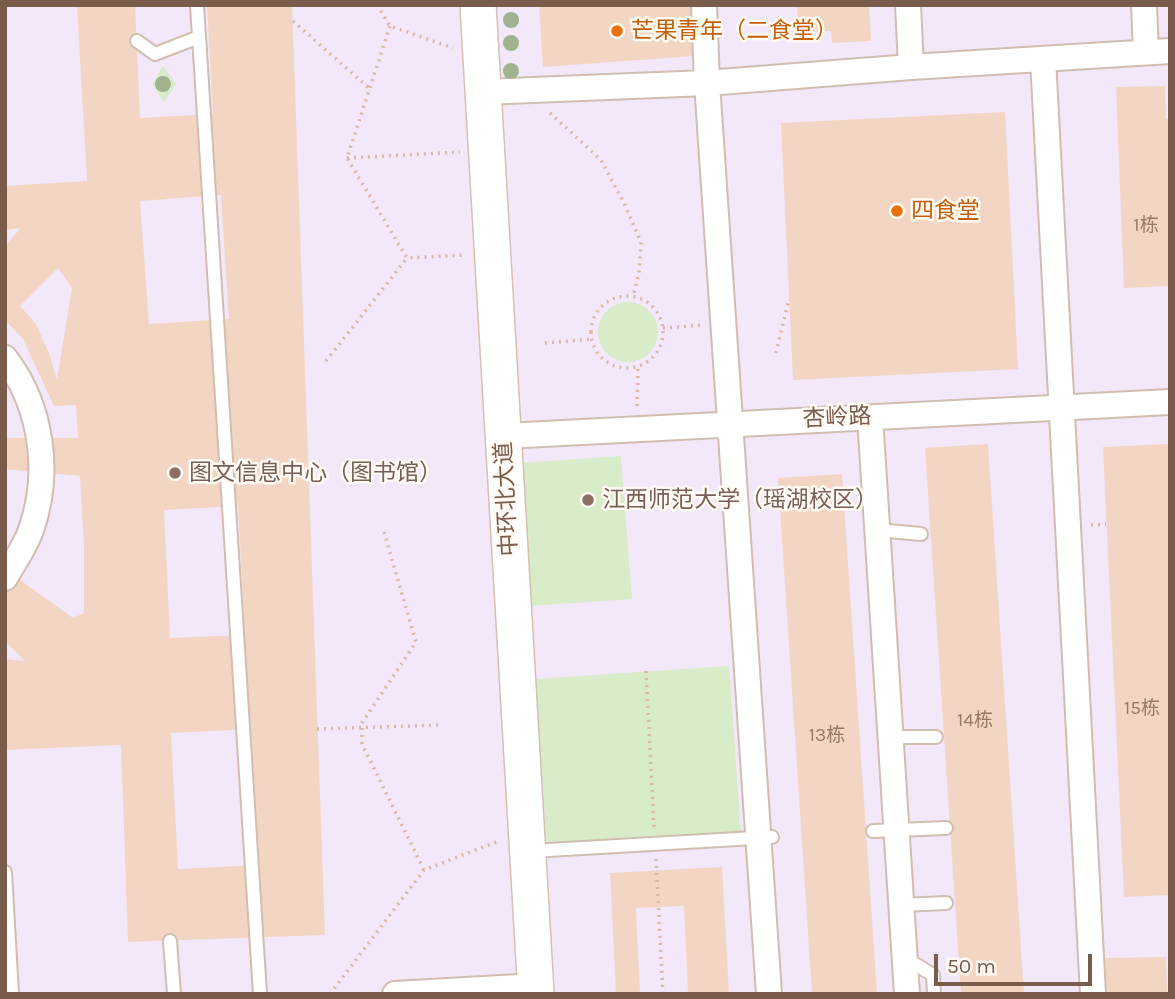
<!DOCTYPE html>
<meta charset="utf-8">
<style>
body{margin:0}
#map{position:relative;width:1175px;height:999px;overflow:hidden;background:#fdf6ec;font-family:Karla,sans-serif}
canvas{display:block}
.frame{position:absolute;inset:0;border:7px solid #7a5c4d;pointer-events:none}
.scale{position:absolute;left:934px;top:954px;width:158px;height:32px;box-sizing:border-box;border:4px solid #7a5c4d;border-top:0;padding-left:9px;font-size:21px;line-height:24px;white-space:nowrap;color:#7a5c4d;-webkit-text-stroke:5px #fffaf3;paint-order:stroke}
</style>
<div id="map">
<canvas width="1175" height="999"></canvas>
<div class="frame"></div>
<div class="scale">50 m</div>
</div>
<script>
const ctx = document.querySelector('canvas').getContext('2d');
ctx.lineJoin = 'round';
function fillPath(path, color) { ctx.fillStyle = color; ctx.fill(path, 'evenodd'); }
function strokePath(path, color, width, dash) { ctx.strokeStyle = color; ctx.lineWidth = width; ctx.lineCap = dash ? 'butt' : 'round'; ctx.setLineDash(dash || []); ctx.stroke(path); }
function drawText(font, color, halo, rows, align = 'center') {
  ctx.font = font + ' Karla,"Noto Sans SC",sans-serif'; ctx.lineWidth = 5; ctx.setLineDash([]); ctx.textBaseline = 'middle'; ctx.strokeStyle = halo; ctx.fillStyle = color; for (const [text, x, y, turn = 0] of rows) {
    ctx.save(); ctx.translate(x, y); ctx.rotate((+turn || 0) * Math.PI / 180); ctx.textAlign = isNaN(turn) ? turn : align; if (halo) ctx.strokeText(text, 0, 0); ctx.fillText(text, 0, 0); ctx.restore();
  }
}
fillPath(new Path2D(`
 M5,5H1170V994H5Z`), '#f3e8fa');
fillPath(new Path2D(`
 M163,66L176,84L164,102L152,84Z
 M598 332a30 30 0 1 1 60 0a30 30 0 1 1-60 0Z
 M621,456L632,599L530,606L520,463Z
 M729,666L741,833L547,846L535,679Z`), '#d8ecc9');
fillPath(new Path2D(`
 M77,5H135L140,118L213,114L207,5H292L325,935L128,942L121,745L5,750V659L25,661L5,641V569L73,618L84,613V547L80,476L5,469V438H78L76,405L54,406L23,339L5,320V246L21,228L5,230V186L87,181ZM221,195L229,319L149,324L140,201ZM58,268L72,288L57,380L50,356L36,324L20,306ZM238,506L245,635L170,638L164,510ZM250,729L257,865L178,869L171,733Z
 M539,5H692L695,56L543,67Z
 M797,5H869L871,41L832,43L831,31L799,32Z
 M1165,86L1166,119H1170V286L1124,288L1116,87Z
 M1005,112L1018,369L793,380L781,123Z
 M988,444L1024,994H961L925,448Z
 M1170,444V895L1124,897L1103,447Z
 M842,474L877,994H812L778,478Z
 M722,867L729,994H688L684,906L636,908L640,994H616L610,873Z
 M1166,957L1167,994H1106L1105,958Z`), '#f3d5c3');
const lane = new Path2D(`
 M197,5L260,994
 M137,41L155,54L199,37
 M877,530L921,534
 M890,737H936
 M873,831L946,828
 M531,851L772,837
 M5,872L12,994
 M901,905L946,903
 M170,941L174,994
 M905,958L933,975L934,994`);
const street = new Path2D(`
 M704,5L707,83L769,994
 M908,5L911,67
 M1144,5L1146,52
 M1043,59L1093,994
 M483,92L707,83L911,67L1170,51
 M5,358C42,406 51,473 31,530C25,547 14,562 5,578
 M870,417L907,994
 M504,436L1170,402
 M395,994L536,986`);
const secondary = new Path2D(`
 M478,5L536,994`);
strokePath(lane, '#d1beb0', 16);
strokePath(street, '#d1beb0', 28);
strokePath(secondary, '#d6c0b0', 38);
strokePath(new Path2D(`
 M377,5L390,26L453,48
 M293,21L370,89
 M390,26L347,158L407,258L465,255
 M550,113L601,160L624,203L641,242L639,273L633,296
 M347,158L460,152
 M591 332a36 36 0 1 1 72 0a36 36 0 1 1-72 0Z
 M663,328L702,325
 M545,343L591,339
 M776,353L789,299
 M326,361L407,258
 M637,406L638,366
 M1091,525L1106,524
 M384,532L416,642L362,723V744L424,870
 M646,671L654,827
 M317,729L438,725
 M656,859L663,994
 M330,994L424,870L499,841`), '#d9b8a5', 3.5, [2, 5]);
strokePath(lane, '#fff', 12);
strokePath(street, '#fff', 24);
strokePath(secondary, '#fff', 35);
ctx.fillStyle = '#a0b28e';
for (const [x, y] of [
 [511,20],
 [511,43],
 [511,71],
 [163,84]
]) { ctx.beginPath(); ctx.arc(x, y, 8, 0, 2 * Math.PI); ctx.fill(); }
for (const [x, y, r, color] of [
 [617,31,7,"#e8710a"],
 [897,211,7,"#e8710a"],
 [175,473,7,"#8d6e63"],
 [588,500,7,"#8d6e63"]
]) { const dot = new Path2D(); dot.arc(x, y, r, 0, 2 * Math.PI); ctx.fillStyle = color; ctx.fill(dot); strokePath(dot, '#fffaf3', 2.5); }
drawText('19px', '#987a6a', null, [
 ["1栋",1146,226],
 ["15栋",1142,709],
 ["14栋",975,721],
 ["13栋",827,736]
]);
drawText('23px', '#c56008', '#fffaf3', [
 ["芒果青年（二食堂）",631,31],
 ["四食堂",911,211]
], 'left');
drawText('23px', '#7a5c4d', '#fffaf3', [
 ["杏岭路",837,418,-3],
 ["中环北大道",507,499,-93]
]);
drawText('23px', '#785e54', '#fffaf3', [
 ["图文信息中心（图书馆）",189,473],
 ["江西师范大学（瑶湖校区）",602,500]
], 'left');
</script>
